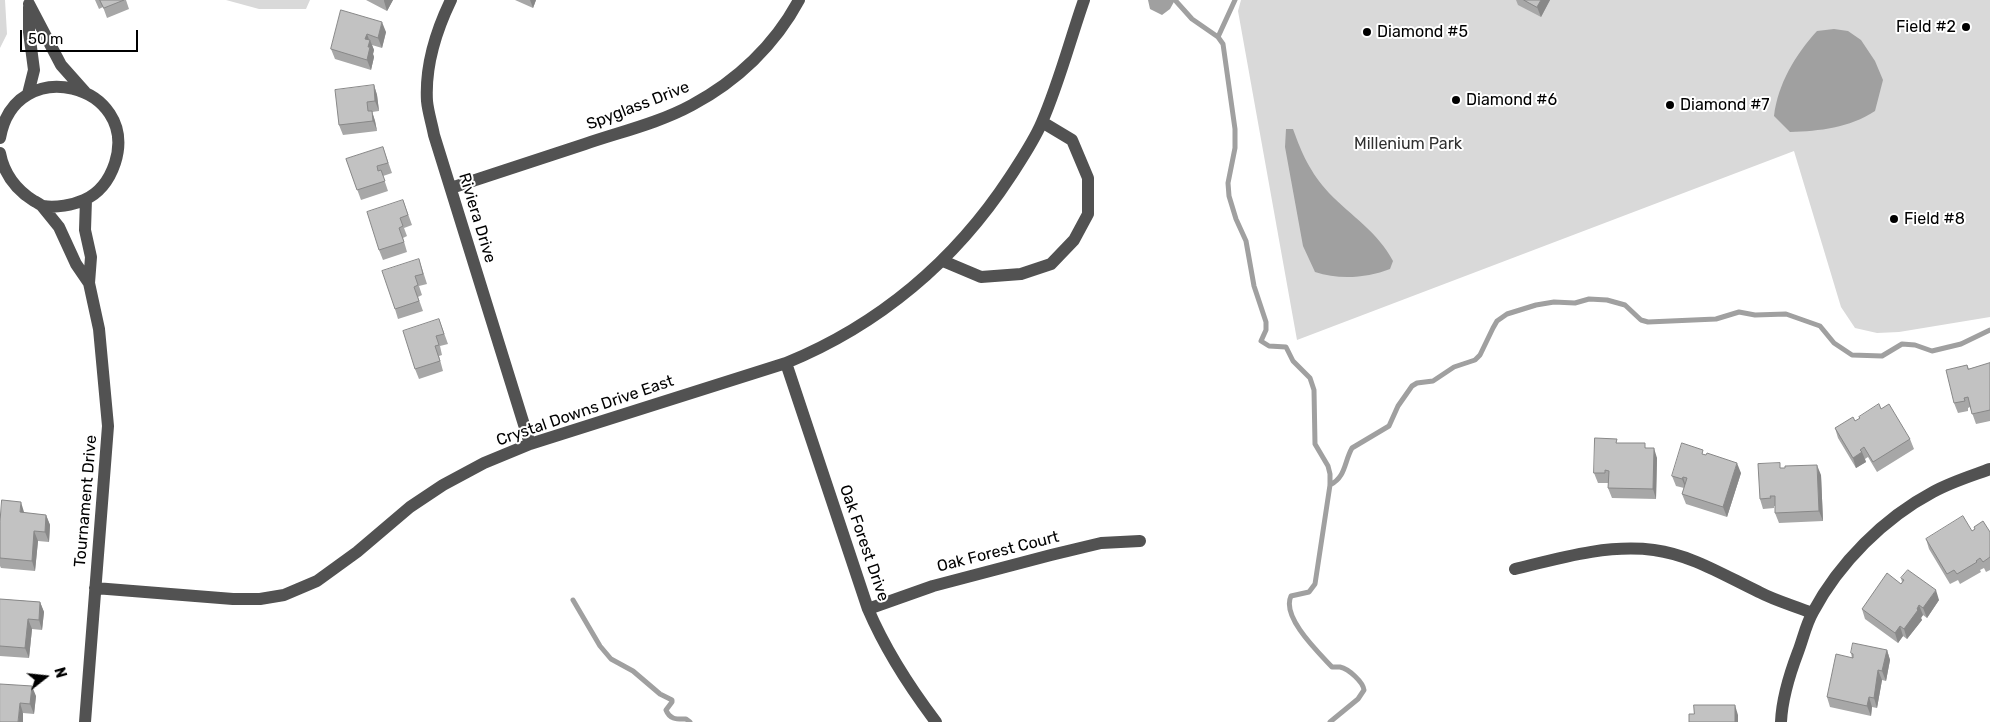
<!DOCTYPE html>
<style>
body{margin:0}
#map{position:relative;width:1990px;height:722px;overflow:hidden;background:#fff;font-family:Rubik,sans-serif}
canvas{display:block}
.north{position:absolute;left:20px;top:652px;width:50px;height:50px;-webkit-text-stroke:4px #fff;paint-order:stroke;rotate:74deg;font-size:14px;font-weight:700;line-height:20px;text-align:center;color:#000}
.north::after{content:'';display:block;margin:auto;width:18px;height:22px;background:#000;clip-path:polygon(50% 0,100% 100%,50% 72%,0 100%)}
.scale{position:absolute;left:20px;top:30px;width:118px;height:22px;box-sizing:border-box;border:2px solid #000;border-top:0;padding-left:6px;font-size:15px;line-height:18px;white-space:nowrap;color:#000;-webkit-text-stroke:4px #fff;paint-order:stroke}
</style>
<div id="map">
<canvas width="1990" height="722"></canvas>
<div class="north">N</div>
<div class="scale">50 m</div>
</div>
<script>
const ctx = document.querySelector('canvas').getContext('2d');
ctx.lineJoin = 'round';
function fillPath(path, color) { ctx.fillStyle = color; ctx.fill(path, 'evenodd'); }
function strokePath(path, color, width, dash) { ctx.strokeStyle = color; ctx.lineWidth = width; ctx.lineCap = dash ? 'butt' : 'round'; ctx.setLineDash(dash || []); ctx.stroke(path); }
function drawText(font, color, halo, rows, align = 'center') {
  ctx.font = font + ' Rubik,sans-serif'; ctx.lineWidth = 4; ctx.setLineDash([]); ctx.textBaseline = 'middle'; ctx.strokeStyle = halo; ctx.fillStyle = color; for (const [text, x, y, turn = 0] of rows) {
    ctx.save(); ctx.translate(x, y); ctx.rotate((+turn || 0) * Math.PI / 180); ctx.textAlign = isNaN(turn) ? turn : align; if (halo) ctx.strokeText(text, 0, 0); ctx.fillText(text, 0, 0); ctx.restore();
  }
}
fillPath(new Path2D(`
 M0,0H5L7,34L0,48Z
 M226,0H310L306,9H259Z
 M1241,0H1990V317L1899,332L1877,333L1855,328L1841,307L1794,151L1297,340L1238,11Z`), '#d9d9d9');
fillPath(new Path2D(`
 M1148,0H1175L1170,9L1162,15L1150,9Z
 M1834,29L1848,31L1861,40L1875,61L1883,80L1875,111C1849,128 1820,131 1790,132L1774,116C1778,84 1795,55 1817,31Z
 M1286,129H1293C1302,154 1310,172 1329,193C1351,216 1378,232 1393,261L1390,269C1367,278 1339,280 1315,272L1303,246L1285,147Z`), '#a0a0a0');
strokePath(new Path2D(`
 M1175,0L1192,19L1218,37L1223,44L1235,129V148L1228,183L1229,196L1236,219L1246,241L1254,286L1266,322V330L1261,341L1269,346L1286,347L1293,361L1310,378L1314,390L1315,444L1328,466L1330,474V485L1315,584L1309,592L1291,596C1281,617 1319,653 1332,667C1334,667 1337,667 1340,667C1349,669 1363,682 1364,690L1358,699L1330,722
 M1218,37L1235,0
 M1330,485C1346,477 1344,462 1352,448L1389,426L1398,406L1412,386L1417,383L1433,381L1454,367L1475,360L1480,355L1493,328L1497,321L1507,314L1536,305L1554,302L1575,303L1589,299L1607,300L1625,305L1641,320L1648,322L1716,319L1739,312L1755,315L1786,314L1820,326L1834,343L1852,355L1882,356L1902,344L1915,345L1932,351L1961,344L1990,330
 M573,600L600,646L611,659L633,671L660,694L672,700V702L666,710C670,720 677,719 686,719L690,722`), '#a0a0a0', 5);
strokePath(new Path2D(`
 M451,0C436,31 425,66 427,101C428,112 432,124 434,135L530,444
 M29,4L61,65L85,92
 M28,94L34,70L29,32V7
 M0,138C15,52 140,84 115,163C110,178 100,193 84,200C73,205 56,208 43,206C40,205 37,202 34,201C15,189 4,174 0,153
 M451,188C496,173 540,159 585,144C620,132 659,123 692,105C737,81 775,45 799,0
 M42,206L59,227L76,264L89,283
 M943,261L981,277L1021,274L1051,264L1074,240L1088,214V178L1072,140L1042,122
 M786,363L868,609C886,651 908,685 936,722
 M1515,569C1560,558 1607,544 1654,550C1692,555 1725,576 1759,592C1776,601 1795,606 1812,613
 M95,588L233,599H260L284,595L317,581L357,552L410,507L443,485L484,463L530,444L786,363C879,325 955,261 1010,177C1021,160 1034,141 1042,122C1059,83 1070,40 1084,0
 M868,609L933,586L1051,555L1101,543L1140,541
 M85,722L108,426L99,329L89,283L91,257L85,230L86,199
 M1781,722C1782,699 1790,673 1798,652C1803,639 1806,624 1813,612C1839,563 1884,518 1933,492C1951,482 1971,476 1990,469`), '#525252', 12);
fillPath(new Path2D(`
 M95,0H126L129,9L107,18L103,7L99,9Z
 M366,0H393L387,11Z
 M515,0H536L533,8Z
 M1516,0H1550L1541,17L1518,5Z
 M341,10L386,32L382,48L372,45L374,50L373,54L374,57L371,70L335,59L331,49Z
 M374,85L377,95L379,111L372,112L375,121L377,131L343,135L339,125Z
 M383,147L392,173L383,176L388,191L361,200L346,159Z
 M403,200L412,225L404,228L407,236L403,238L407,252L383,260L379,250Z
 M419,259L427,284L419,286L422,295L418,297L423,311L398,319L395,309Z
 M439,319L448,344L440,346L442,355L439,356L443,371L419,379L415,369Z
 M1990,363V421L1976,424L1970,407L1968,408V411L1958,413L1954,403L1967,365L1969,369Z
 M1881,409L1910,439L1914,449L1877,472L1868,457L1865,459L1866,462L1856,468L1838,438L1835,428L1855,421Z
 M1618,443L1647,448L1657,458L1656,499L1612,498L1608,488V483H1598L1594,473Z
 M1705,455L1741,473L1727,517L1686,504L1682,494L1684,488L1676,486L1672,476Z
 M1782,468L1821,475L1823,521L1779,523L1775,513V506H1774V508L1763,509L1760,499Z
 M24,512V513L46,515L50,525L49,542L38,541L35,571L1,568L0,566V522Z
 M1974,527L1990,532V570L1986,572L1984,568L1980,570L1981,572L1960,584L1958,580L1950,584L1929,549L1926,539L1972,531L1975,529Z
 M1901,578L1939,600L1927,618L1923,615L1921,618L1922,620L1907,639L1903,636L1898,643L1865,619L1862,609L1901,584L1902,582Z
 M0,599L40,602L44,612L42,630L32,629L29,658L0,656Z
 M1887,650L1890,660L1886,681L1882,680L1877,708L1872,707L1871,716L1830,707L1827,697L1852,658L1851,653Z
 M0,684L36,696L34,714L23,713Z`), '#a7a7a7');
fillPath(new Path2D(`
 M384,0H393L387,11L384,1Z
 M530,0H536L533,8Z
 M1541,0H1550L1541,17L1537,7Z
 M382,22L386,32L382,48L378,38Z
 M367,34L370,42V40L374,50L373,54L374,57L371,70L367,60L365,39Z
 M374,85L377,95L379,111L375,101Z
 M372,111L375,121L377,131L373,121Z
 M1654,448L1657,458L1656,499L1653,489Z
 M1862,452L1866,462L1856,468L1853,458Z
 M1737,463L1741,473L1727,517L1723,507Z
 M1817,465L1821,475L1823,521L1819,511Z
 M1683,477L1686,487V489L1682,479Z
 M21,502L24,512V522L20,512Z
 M46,515L50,525L49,542L45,532Z
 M34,531L38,541L35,571L32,561Z
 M1936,590L1939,600L1927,618L1923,608Z
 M40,602L44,612L42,630L39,620Z
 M1919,605L1923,615L1921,618L1922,620L1907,639L1904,629Z
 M28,619L32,629L29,658L25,648Z
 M1900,626L1903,636L1898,643L1895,633Z
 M1887,650L1890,660L1886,681L1882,671Z
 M1878,670L1882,680L1877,708L1874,698Z
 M32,686L36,696L34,714L30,704Z
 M1869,697L1872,707L1871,716L1867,706Z
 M20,703L23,713V722H18Z
 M1735,705L1738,715V722H1735Z`), '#888');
const building = new Path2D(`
 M100,0H124L104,8Z
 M1524,0H1541L1537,7Z
 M341,10L382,22L378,38L367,34L365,39L370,40L368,47H370L367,60L331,49Z
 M374,85L375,101L367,102L368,111H372L373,121L339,125L335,90Z
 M383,147L388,163L377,166L378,171L381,170L385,181L357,190L346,159Z
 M403,200L408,215L400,218L403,226L399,228L404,242L379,250L367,212Z
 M419,259L423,274L415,276L418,285L414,287L419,301L395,309L382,271Z
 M439,319L444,334L436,336L439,345L435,346L440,361L415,369L403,331Z
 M1990,363V410L1972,414L1968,397L1964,398L1965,401L1954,403L1946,370L1967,365L1968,369Z
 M1879,404L1881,409L1889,404L1910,439L1873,462L1864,447L1860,450L1862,452L1853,458L1835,428L1853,417L1855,421L1860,418L1859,417Z
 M1595,438L1617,439L1616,443H1645V448H1654L1653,489L1608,488L1609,471L1605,470V473H1594Z
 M1682,443L1703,450L1702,454L1706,455L1707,453L1737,463L1723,507L1682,494L1687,478L1683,477L1682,479L1672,476Z
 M1780,463V468H1785V466L1817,465L1819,511L1775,513V496H1770L1771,498L1760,499L1758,464Z
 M2,500L21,502L20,512L46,515L45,532L34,531L32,561L0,558V522Z
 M1963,516L1972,531L1975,529L1974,527L1983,521L1990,532V557L1983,562L1980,558L1976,561L1977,562L1957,574L1954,570L1947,574L1926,539Z
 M1908,570L1936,590L1923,608L1919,605L1917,609L1918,610L1904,629L1900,626L1895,633L1862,609L1887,573L1901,584L1904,580L1901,578Z
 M0,599L40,602L39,620L28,619L25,648L0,646Z
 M1853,643L1887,650L1882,671L1878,670L1874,698L1869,697L1867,706L1827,697L1836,654L1853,658V654L1851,653Z
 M0,684L32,686L30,704L20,703L18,722H0Z
 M1694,705H1735V722H1689V714H1694Z`);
fillPath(building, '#c2c2c2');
strokePath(building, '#888', 1);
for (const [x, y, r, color] of [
 [1966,27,5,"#000"],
 [1367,32,5,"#000"],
 [1456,100,5,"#000"],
 [1670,105,5,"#000"],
 [1894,219,5,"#000"]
]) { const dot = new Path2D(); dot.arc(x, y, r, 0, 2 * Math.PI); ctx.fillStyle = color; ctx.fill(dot); strokePath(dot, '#fff', 2); }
drawText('16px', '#000', '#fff', [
 ["Field #2",1956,27,"right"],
 ["Diamond #5",1377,32],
 ["Diamond #6",1466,100],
 ["Diamond #7",1680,105],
 ["Field #8",1904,219]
], 'left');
drawText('16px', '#000', '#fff', [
 ["Spyglass Drive",638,106,-21],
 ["Riviera Drive",477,218,73],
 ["Crystal Downs Drive East",585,411,-19],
 ["Tournament Drive",86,501,-85],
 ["Oak Forest Drive",864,543,71],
 ["Oak Forest Court",998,552,-14]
]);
drawText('16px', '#303030', '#fff', [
 ["Millenium Park",1408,144]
]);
</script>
